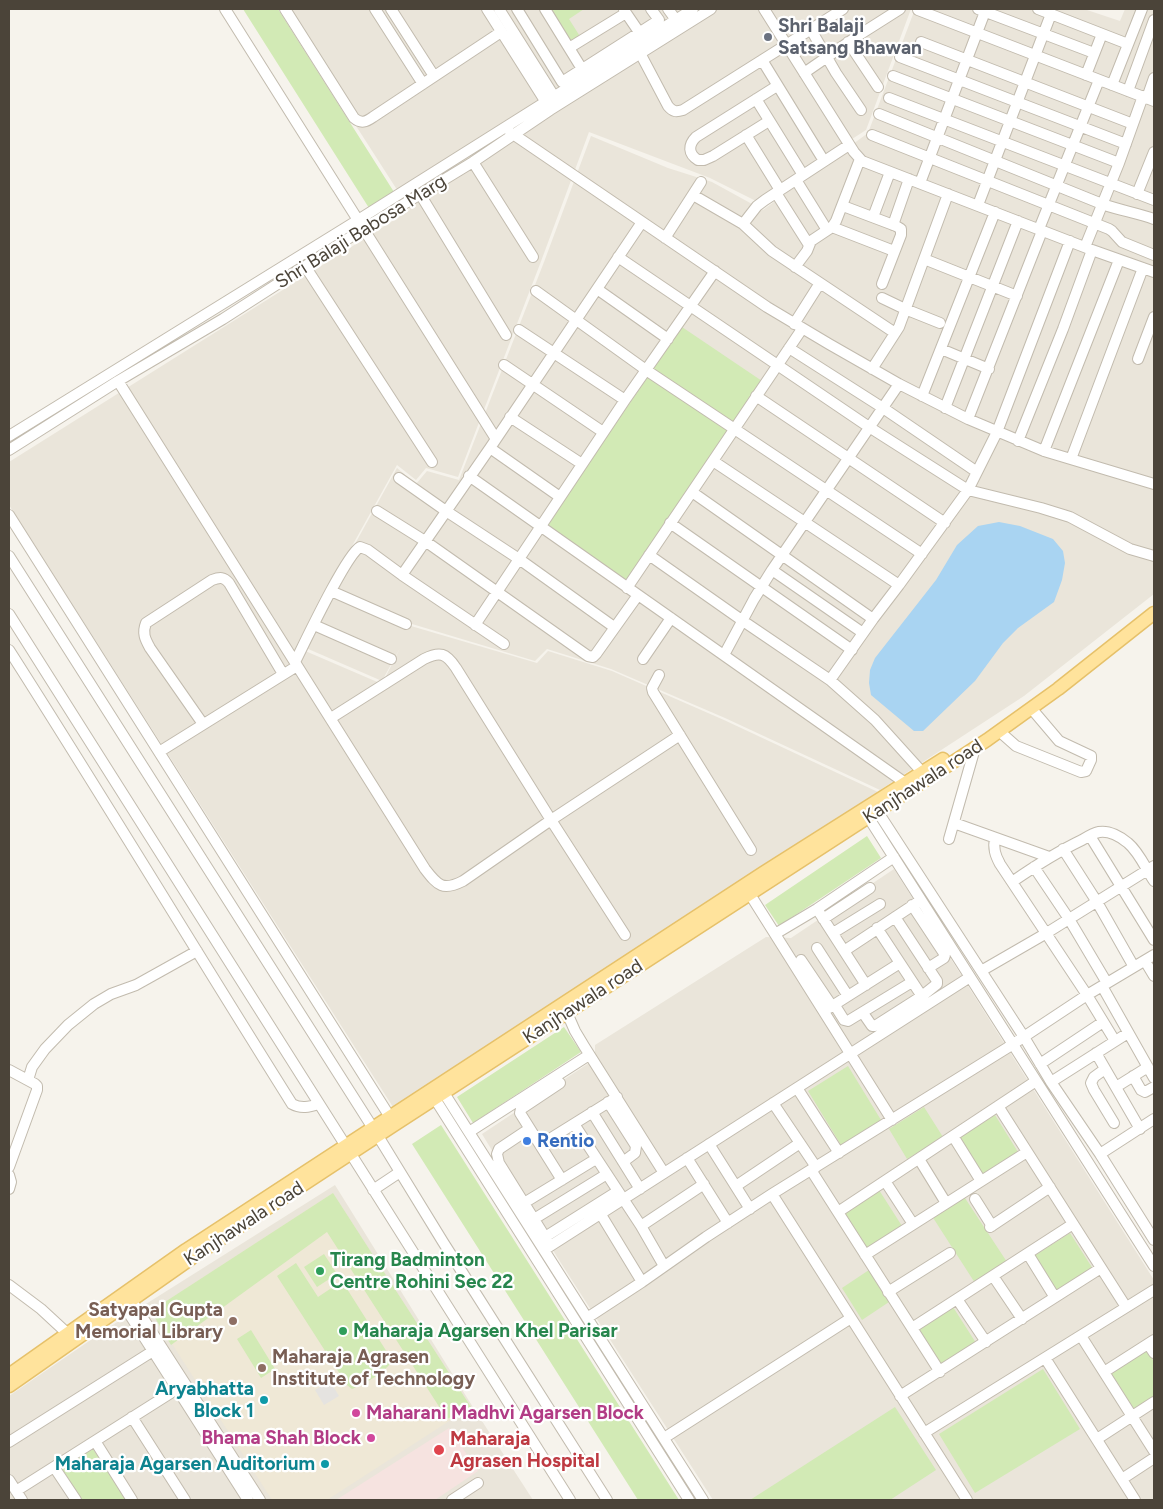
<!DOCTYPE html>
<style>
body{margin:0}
#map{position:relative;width:1163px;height:1509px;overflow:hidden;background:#f6f3ec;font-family:Figtree,sans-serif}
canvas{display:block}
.frame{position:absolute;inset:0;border:10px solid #4b4439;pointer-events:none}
</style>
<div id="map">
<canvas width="1163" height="1509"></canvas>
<div class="frame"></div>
</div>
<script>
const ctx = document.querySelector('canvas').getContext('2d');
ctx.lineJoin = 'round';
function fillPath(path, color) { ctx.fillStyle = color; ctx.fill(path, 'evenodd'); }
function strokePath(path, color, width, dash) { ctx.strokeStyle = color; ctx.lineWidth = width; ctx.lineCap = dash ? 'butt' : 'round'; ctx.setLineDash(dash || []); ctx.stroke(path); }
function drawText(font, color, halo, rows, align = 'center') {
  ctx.font = font + ' Figtree,sans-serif'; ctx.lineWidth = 4.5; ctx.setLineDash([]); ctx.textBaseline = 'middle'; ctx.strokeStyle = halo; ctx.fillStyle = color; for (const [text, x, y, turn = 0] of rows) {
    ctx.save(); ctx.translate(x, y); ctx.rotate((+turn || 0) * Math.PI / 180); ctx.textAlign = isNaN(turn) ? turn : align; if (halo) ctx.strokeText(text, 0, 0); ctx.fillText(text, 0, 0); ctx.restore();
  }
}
fillPath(new Path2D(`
 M281,9H911L866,130L756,201L710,178L589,132L540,264L458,477L426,468L416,480L397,465L296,647L382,684L400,648L382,681L299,645L397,468L416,484L427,471L459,480L544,262L591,136L668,168L712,182L763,210L868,133L915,9H1084L1120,21L1125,9H1154V594L1024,696L880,790L725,718L611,669L547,649L535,661L412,624L411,626L537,663L548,651L612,671L724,720L878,792L393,1107L9,505V462L410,210Z
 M894,869L1154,1280V1500H713L559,1260L482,1134L589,1063L581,1061L595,1056V1045L766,937L791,938Z
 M335,1185L471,1404L533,1500H9V1396L111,1326Z`), '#eae5da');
fillPath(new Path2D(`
 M333,1193L471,1407L327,1500H272L151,1311Z`), '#efe8d6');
fillPath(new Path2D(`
 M449,1428L478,1471L435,1500H336Z`), '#f6e3e0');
fillPath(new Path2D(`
 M243,9H278L394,192L369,208Z
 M555,9H584L569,19L581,38L569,45L549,12Z
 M682,327L762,381L626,583L545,527Z
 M867,836L881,858L779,926L765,905Z
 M564,1027L581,1052L473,1123L457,1097Z
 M848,1066L881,1120L841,1145L808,1091Z
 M924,1107L943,1137L907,1159L889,1129Z
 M995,1115L1018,1152L982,1174L959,1138Z
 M441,1125L679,1500H638L412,1144Z
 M879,1190L902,1226L866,1249L844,1213Z
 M961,1192L1007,1262L975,1283L930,1213Z
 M333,1193L471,1407L447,1419L327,1232L171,1345L151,1311Z
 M1070,1233L1093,1269L1057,1292L1034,1256Z
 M324,1254L337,1274L317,1287L304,1267Z
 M296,1263L318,1297L342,1281L392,1360C388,1371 363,1385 352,1389L347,1385L277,1276Z
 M869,1270L889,1302L862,1320L842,1288Z
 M953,1307L976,1343L940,1366L917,1330Z
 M251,1330L275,1369L261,1378L237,1339Z
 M1147,1350L1154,1362V1396L1134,1409L1111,1373Z
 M1043,1369L1080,1429L975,1493L939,1434Z
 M895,1407L936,1470L890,1500H750Z
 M93,1449L126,1500H82L62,1469Z`), '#d2eab5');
fillPath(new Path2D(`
 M330,1381L339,1396L324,1405L315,1390Z`), '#e5e3e0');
fillPath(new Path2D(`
 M999,522L1020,526L1053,539L1063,551L1065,563L1062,580L1054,602L1018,628L1003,643L975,681L923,731H914L871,695L869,683L870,670L875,658L936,580L957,545L978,526Z`), '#a9d4f2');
const minor = new Path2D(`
 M225,9L496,439
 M285,9L354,118C361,124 366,122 373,117L501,32
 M375,9L423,84
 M391,9L434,76
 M487,9L549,107
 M499,9L557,101
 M517,9L562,82L659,20L651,9
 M545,9L582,69
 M668,9L679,24
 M764,9L854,152L862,161L1092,250L1154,272
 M978,9L1094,53
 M1038,9L1128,44
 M624,10L639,32
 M918,10L1154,101
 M810,28L836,73L861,110
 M848,42L878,87
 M921,42L1133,124
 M569,48L626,13
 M640,53L668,106C673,112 676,112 683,110L843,9
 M900,57L1126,144
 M762,60L824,161
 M804,73L859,35L900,9
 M1086,75L1102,34
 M893,76L1119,163
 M1112,85L1142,9
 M1128,91L1154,20
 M889,98L1154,200
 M1147,98L1154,78
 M756,99L803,175
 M879,114L1102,204C1119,210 1137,213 1154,219
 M769,121L713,156L704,160H698C688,154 688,145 696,137L777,86
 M510,132L767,307L829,344L899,384L968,419L1044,451L1154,484
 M746,135L780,190
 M872,135L1109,229L1112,231L1122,242L1154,255
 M473,162L533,257
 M796,180L827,230
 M920,183L986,9
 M776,193L809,245
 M420,194L506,335
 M1137,194L1154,152
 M693,195L743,224L772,251L895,333
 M978,205L1051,14
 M843,206L896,226L901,229V235L882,284
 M873,217L890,172
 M743,224L757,206L765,200L849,145
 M893,225L909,179
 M832,227L894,251
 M1039,229L1099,80
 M665,238L701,182
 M1085,247L1119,163L1143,96
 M618,257L869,427L968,490L1041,508L1070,517L1130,549L1154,556
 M924,259L1017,296
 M305,266L432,462
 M795,267L807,251L811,241L832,227L836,221L860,159
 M597,289L668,339
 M536,291L646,370L922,554
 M882,298L905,309L940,323
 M794,324L820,283
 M519,330L625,400
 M789,348L883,408L977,472
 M941,349L989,369
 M1138,359L1154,317
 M504,365L603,432
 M872,369L899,327L948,194
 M118,381L425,869C438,886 443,891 463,881L551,820L680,735
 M756,396L945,523
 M922,396L995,212
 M945,408L1018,221
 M510,417L582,464
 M968,419L1042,231
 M9,436L358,220L693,9
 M1018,441L1063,329L1092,250
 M490,448L560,497
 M9,450L118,381L223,319L363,229L473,162L550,110L711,9
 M1044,451L1119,260
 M1071,459L1143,268
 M713,461L899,585
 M469,476L904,782
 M399,478L446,511L519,559L614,627
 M692,492L873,619
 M377,511L425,541L588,656L593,657L596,654L638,595
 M9,515L390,1117
 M670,523L852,650
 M649,555L743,621L830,680L875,720L922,772
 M9,556L378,1136L443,1242L607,1500
 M772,570L863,633
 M402,575L490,448L642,222
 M627,588L802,329
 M331,591L406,624
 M9,614L570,1500
 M314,625L391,659
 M475,625L625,400L715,271
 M9,650C105,800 197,953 292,1104C301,1109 309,1107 319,1104
 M724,655L754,599L772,570L899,384
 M643,659L671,618
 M295,662C305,642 346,555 360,547L368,550L402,575L504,644
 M659,675L652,688L653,692L751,850
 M830,680L873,619L899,585L968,490L997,432L1070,241
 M331,718L424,659C440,651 446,653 456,668L551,820L625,935
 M203,724L150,648C145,639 142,633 146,623L212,580C220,577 224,577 229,583L283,674
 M999,731L1016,746L1081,772L1086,771L1091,760V756L1059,741L1031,708
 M159,752L297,666
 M874,806L1024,1037L1051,1082L1100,1154L1154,1240
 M865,812L1154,1266
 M954,823L1049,857
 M1090,836L1154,940
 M995,838C993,848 995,855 1000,864L1087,995L1115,1041
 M949,839L975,748
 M1063,849L1097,902L1134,967
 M1034,867L1069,919L1107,983
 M1012,882C1035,866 1057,852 1082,840C1087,837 1094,833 1099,832C1109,830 1121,837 1128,843C1139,852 1146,869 1154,881
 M746,888L892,1120
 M912,905L945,955L944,958L928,968
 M817,909L866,985
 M823,919L870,888
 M877,928L925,1001
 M833,933L880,904
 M775,934L817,909L894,857
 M817,948L848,996
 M844,951L921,900
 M801,960L832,1006
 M1145,961L1154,976
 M981,971L1045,934L1154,866
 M1102,986L1154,1078
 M834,1004L844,1020L848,1021L912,982
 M564,1006L575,1031L584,1046L664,1173
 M829,1008L900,963
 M863,1013L872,1026H875L922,996L937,984V981L895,917
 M1096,1053L1140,1129
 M1040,1064L1103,1022
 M1105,1069L1094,1077L1091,1083L1094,1090L1114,1123
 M9,1070L35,1084L37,1086V1090L9,1167
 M1133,1076L1141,1090L1145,1092L1154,1087
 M28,1080L32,1067L45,1049L68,1025L94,1004L111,994L136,985L197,951
 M1051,1082L1128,1033
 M560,1083L521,1109L520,1113L562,1180
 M1116,1087L1148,1067
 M797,1088L839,1153
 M444,1093L703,1500
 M435,1099L689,1500
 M608,1102L636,1146L635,1153L623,1162
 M773,1103L816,1167
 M998,1106L1126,1307
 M592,1112L640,1189
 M574,1124L641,1226L664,1266
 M529,1129L499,1149L497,1154L499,1163L550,1245
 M469,1132L589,1055
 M953,1136L981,1181
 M709,1144L750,1209
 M540,1145L617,1097
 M1100,1154L1154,1119
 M687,1158L728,1223
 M919,1159L946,1203
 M811,1170L940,1372
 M9,1175L11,1182L9,1189
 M885,1181L913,1224
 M736,1186L800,1143
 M373,1190L400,1172
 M772,1194L967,1500
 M975,1199L992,1226
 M524,1203L596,1159
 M838,1212L1036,1081
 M600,1213L642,1282
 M534,1219L607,1174
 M641,1226L704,1184
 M990,1227L1050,1187
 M545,1237L618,1191
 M544,1250L970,977
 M1028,1254L1054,1296
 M865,1255L1027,1152
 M993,1276L1022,1319
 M9,1285L41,1309L68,1334
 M888,1292L950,1253
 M128,1295L260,1500
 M957,1299L986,1342
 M121,1301L248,1500
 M587,1318L642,1282L706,1237L772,1194L1007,1048L1087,995L1154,955
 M912,1328L1073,1224
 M1081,1336L1154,1451
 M1148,1344L1154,1353
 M1045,1358L1135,1500
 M1104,1372L1154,1340
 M900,1396L1101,1268
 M132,1417L185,1500
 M924,1433L1154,1290
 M664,1438L851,1318
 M1097,1439L1154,1402
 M95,1441L132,1500
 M9,1442L153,1351
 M54,1467L76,1500
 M1122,1479L1154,1458
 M9,1480L22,1500
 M16,1491L177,1389
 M452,1500L478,1483`);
const major = new Path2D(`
 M9,1375L186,1250L763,873L943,759
 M9,1386L193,1257L394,1125L987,740L1058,689L1154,613`);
strokePath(minor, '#c2bbae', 12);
strokePath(major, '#e6c16a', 15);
strokePath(minor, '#fff', 10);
strokePath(major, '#ffe39c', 12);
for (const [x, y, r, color] of [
 [768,37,5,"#6b7280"],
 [527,1141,5,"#3f7fe0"],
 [320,1271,5,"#2e9e5b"],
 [233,1321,5,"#8d6e63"],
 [343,1331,5,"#2e9e5b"],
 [262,1368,5,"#8d6e63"],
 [264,1400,5,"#0f9aa8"],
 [356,1413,5,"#d1479c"],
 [371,1438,5,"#d1479c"],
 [439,1450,6,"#e0444e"],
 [325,1464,5,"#0f9aa8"]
]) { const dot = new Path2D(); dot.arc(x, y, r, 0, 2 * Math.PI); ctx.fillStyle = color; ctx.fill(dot); strokePath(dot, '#fff', 2); }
drawText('bold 19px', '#5b616d', '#fff', [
 ["Shri Balaji",778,26],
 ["Satsang Bhawan",778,48]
], 'left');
drawText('19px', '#4b4439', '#fff', [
 ["Shri Balaji Babosa Marg",361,232,-32],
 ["Kanjhawala road",923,782,-33],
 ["Kanjhawala road",583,1002,-33],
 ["Kanjhawala road",244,1224,-33]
]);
drawText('bold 19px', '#366cbe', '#fff', [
 ["Rentio",537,1141]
], 'left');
drawText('bold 19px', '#27864d', '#fff', [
 ["Tirang Badminton",330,1260],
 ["Centre Rohini Sec 22",330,1282],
 ["Maharaja Agarsen Khel Parisar",353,1331]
], 'left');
drawText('bold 19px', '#785e54', '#fff', [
 ["Satyapal Gupta",223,1310],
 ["Memorial Library",223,1332],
 ["Maharaja Agrasen",272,1357,"left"],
 ["Institute of Technology",272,1379,"left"]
], 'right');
drawText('bold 19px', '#0d838f', '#fff', [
 ["Aryabhatta",254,1389],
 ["Block 1",254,1411],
 ["Maharaja Agarsen Auditorium",315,1464]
], 'right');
drawText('bold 19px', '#b23c85', '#fff', [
 ["Maharani Madhvi Agarsen Block",366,1413],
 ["Bhama Shah Block",361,1438,"right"]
], 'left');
drawText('bold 19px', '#be3a42', '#fff', [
 ["Maharaja",450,1439],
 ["Agrasen Hospital",450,1461]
], 'left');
</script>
